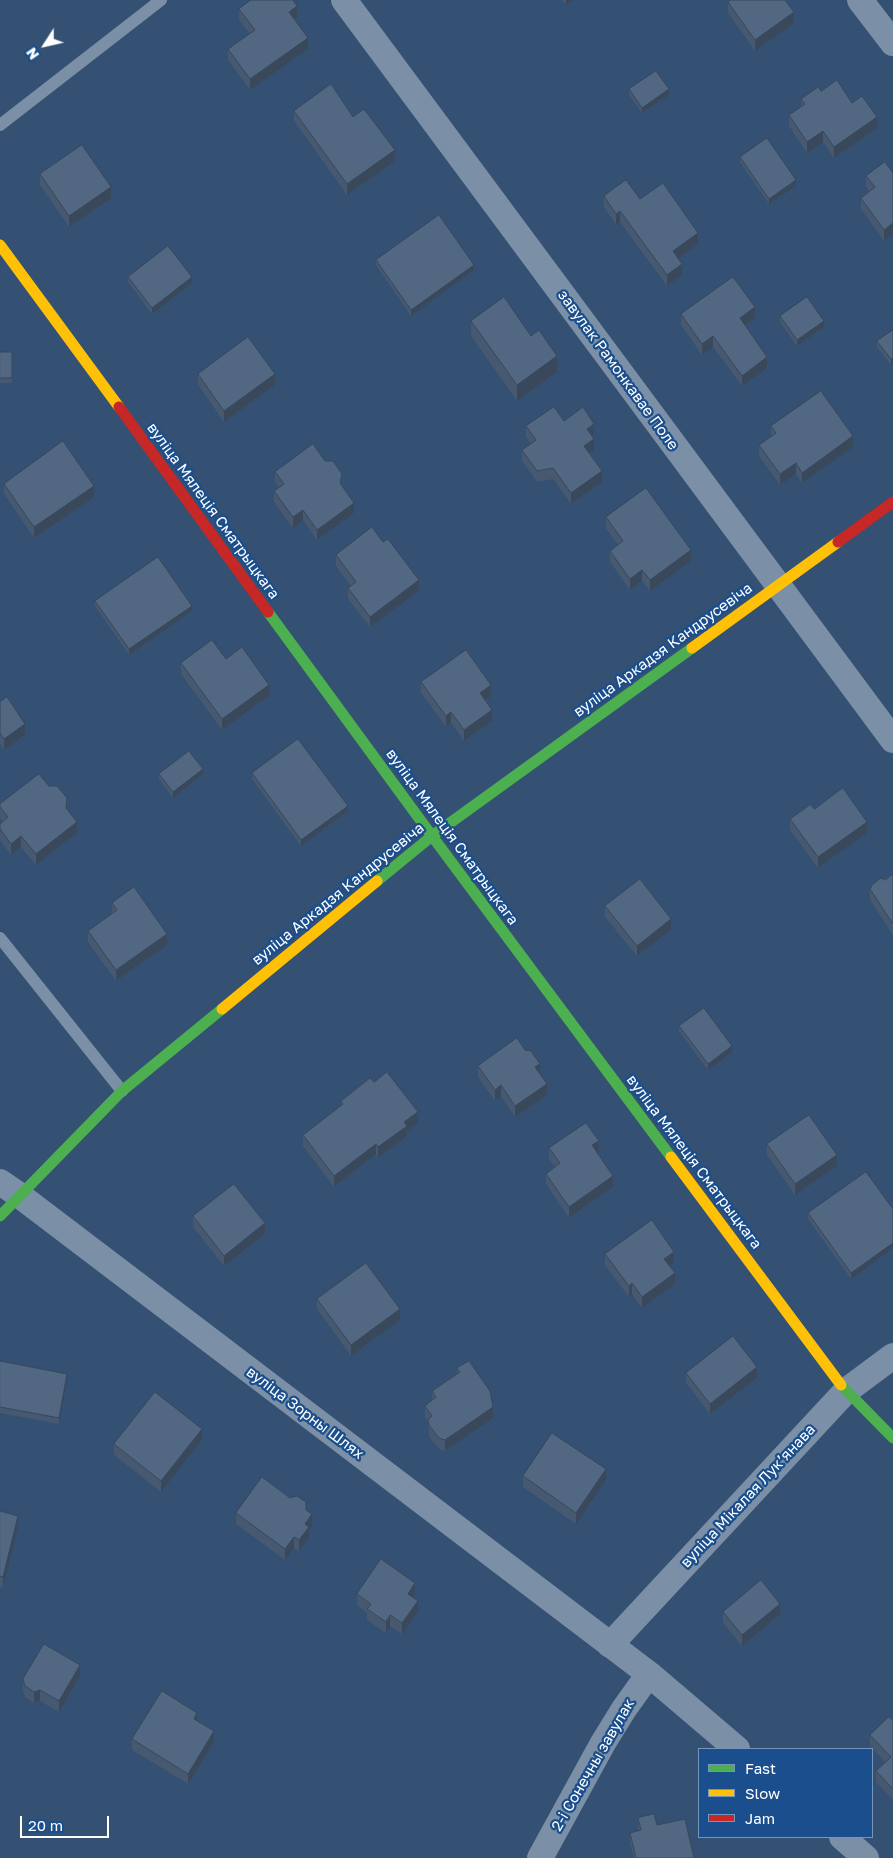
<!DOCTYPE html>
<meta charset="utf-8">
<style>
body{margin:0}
#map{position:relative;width:893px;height:1858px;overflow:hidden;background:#345072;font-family:"Golos Text",sans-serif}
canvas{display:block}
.legend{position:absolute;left:698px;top:1748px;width:175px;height:90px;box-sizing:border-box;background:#1a4e8c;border:1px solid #7695ba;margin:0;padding:6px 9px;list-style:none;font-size:15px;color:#fff}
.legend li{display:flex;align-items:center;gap:10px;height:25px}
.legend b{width:25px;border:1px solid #7695ba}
.north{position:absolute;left:20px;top:20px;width:50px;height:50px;-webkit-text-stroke:4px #1a4e8c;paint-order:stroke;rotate:235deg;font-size:14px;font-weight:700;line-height:20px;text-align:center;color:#fff}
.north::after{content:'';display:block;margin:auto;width:18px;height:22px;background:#fff;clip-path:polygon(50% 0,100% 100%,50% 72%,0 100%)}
.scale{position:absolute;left:20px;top:1816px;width:89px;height:22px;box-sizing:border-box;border:2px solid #fff;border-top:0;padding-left:6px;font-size:15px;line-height:18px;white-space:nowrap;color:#fff;-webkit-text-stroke:4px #1a4e8c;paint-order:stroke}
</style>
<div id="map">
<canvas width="893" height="1858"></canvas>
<ul class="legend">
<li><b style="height:6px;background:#4caf50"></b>Fast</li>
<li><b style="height:6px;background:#ffc107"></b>Slow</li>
<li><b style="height:6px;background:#c62828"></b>Jam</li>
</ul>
<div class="north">N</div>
<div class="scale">20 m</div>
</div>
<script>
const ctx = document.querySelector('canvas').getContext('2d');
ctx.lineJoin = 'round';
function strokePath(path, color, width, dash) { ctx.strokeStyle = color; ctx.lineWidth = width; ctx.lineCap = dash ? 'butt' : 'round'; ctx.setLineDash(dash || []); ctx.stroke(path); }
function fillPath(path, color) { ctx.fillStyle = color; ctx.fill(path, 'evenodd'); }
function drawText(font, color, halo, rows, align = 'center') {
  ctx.font = font + ' "Golos Text",sans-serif'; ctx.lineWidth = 4.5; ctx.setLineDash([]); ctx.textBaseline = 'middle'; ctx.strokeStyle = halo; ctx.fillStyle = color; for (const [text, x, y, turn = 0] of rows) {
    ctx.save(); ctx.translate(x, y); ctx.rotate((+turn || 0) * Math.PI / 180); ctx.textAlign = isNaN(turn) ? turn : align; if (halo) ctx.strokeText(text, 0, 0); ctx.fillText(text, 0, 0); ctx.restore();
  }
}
strokePath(new Path2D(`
 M0,125L161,0
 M0,938L122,1091`), '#7b90a7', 12);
strokePath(new Path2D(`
 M344,0L893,740
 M860,0L893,43
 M0,1182L19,1195L649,1674L737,1749
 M610,1645L846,1391L893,1356
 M842,1837L866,1858
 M540,1858L603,1743L624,1709L649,1674`), '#7b90a7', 26);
strokePath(new Path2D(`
 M268,612L432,836L671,1157
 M377,881L432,836L692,648
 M0,1216L122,1091L222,1009
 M841,1385L893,1438`), '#4caf50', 11);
strokePath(new Path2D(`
 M0,245L119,407
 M692,648L838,542
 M222,1009L377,881
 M671,1157L841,1385`), '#ffc107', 11);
strokePath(new Path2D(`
 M119,407L268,612
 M838,542L893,502`), '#c62828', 11);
fillPath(new Path2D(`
 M562,0H573L566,5Z
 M786,1L794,23L755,51L728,13V2Z
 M239,9L297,17L294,19L308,49L250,90L228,60V49L250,34L239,20Z
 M629,89L669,95L642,113L629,95Z
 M821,91L852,103L877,128L834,158L823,142L807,153L789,126V115L801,107V99Z
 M294,111L353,117L395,161L347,195L294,121Z
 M740,157L796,186L769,204L740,162Z
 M893,173L884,241L861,209V198L869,191L866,187V176Z
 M40,174L111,198L69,227L40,185Z
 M604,196L640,199L698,244L678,258L682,275L667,286L620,222L616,225L604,207Z
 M376,260L474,270L411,316L376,265Z
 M128,277L192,283L152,314L128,282Z
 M681,314L755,318L745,326L767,368L742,386L713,347L702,355L681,325Z
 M780,316L824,327L797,346L780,322Z
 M471,321L531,336L557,372L517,401L471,336Z
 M893,330V364L891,365L877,347V341Z
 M0,352H12V383H0Z
 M198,374L275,385L224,422L198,385Z
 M564,421L594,435L592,437L594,450L590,453L602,482L571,504L553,479L537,482L522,461V450L531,444L526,437V426Z
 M771,426L853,447L802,483L796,474L780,485L759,456V445L771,437Z
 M275,472L342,486L354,513L317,540L303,520L293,528L274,502V491L279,488L275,482Z
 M4,484L94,497L34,538L4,494Z
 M606,517L691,561L650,591L642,581L630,590L610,562V551L618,545L606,528Z
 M336,555L419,591L370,627L348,599V588L351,586L336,566Z
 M95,601L192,611L129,655L95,606Z
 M226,659L269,696L222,730L181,674V663Z
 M421,682L491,696L485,700L492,721L464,741L451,723L446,727L421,693Z
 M0,702L25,735L4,750L0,744Z
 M252,773L348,811L301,846L252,779Z
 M159,774H203L173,798L159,779Z
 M0,804L67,809L77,833L36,865L21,847L11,855L0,840V824L3,821L0,818Z
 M814,809L867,833L818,868L790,830V819Z
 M893,874V935L870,900V889Z
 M112,903L167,945L116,981L88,942V931L112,914Z
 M605,906L671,930L637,956L605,917Z
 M679,1026L732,1052L708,1070L679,1031Z
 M478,1066L540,1073L547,1095L515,1117L501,1096L495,1101L478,1077Z
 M374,1082L418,1123L407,1131V1136L378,1158L376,1154L334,1187L303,1146V1135L341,1106V1101Z
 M767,1144L837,1166L795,1195L767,1155Z
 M549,1148L599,1152L597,1153L613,1187L569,1218L546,1184V1174L555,1167L549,1159Z
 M866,1172L851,1279L808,1219V1213Z
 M193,1216L265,1234L224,1266L193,1227Z
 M605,1254L674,1263L670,1266L675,1284L642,1308L632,1294L629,1297L605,1265Z
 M317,1299L400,1320L351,1356L317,1309Z
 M0,1361L67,1379L59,1424L0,1413Z
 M457,1368L493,1418L445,1451L439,1449L429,1436L428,1422L425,1417V1406L432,1400V1391L457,1373Z
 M686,1373L757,1378L710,1414L686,1383Z
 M202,1440L161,1492L114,1455V1444Z
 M523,1476L606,1480L576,1524L523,1487Z
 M306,1510L312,1525L309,1530V1538L299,1551L294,1548L285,1560L236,1524V1513Z
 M0,1511L18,1527L3,1588L0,1587Z
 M357,1594H415L413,1597L418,1612L402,1634L390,1626L386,1633L367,1620V1613L357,1605Z
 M723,1612L780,1614L742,1646L723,1623Z
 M80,1676L59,1712L40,1701L34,1703L25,1697L23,1690V1679Z
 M893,1720V1800L876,1782V1771L885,1762L870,1746V1735Z
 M132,1739L214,1742L188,1784L132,1750Z
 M638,1818L694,1858H634L630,1843V1833L638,1831Z`), '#465970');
fillPath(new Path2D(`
 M566,0H573L566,5Z
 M297,6V17L289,23V12Z
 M794,12V23L755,51V40Z
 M308,38V49L250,90V79Z
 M669,89V95L642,113V108Z
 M877,117V128L834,158V147Z
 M823,131V142L807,153V142Z
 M395,150V161L347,195V184Z
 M796,180V186L769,204V199Z
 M111,187V198L69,227V216Z
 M620,211V222L616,225V214Z
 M893,223V234L884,241V230Z
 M698,233V244L673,262V251Z
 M682,264V275L667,286V275Z
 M474,265V270L411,316V310Z
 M192,277V283L152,314V308Z
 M755,307V318L740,329V318Z
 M824,321V327L797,346V340Z
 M713,336V347L702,355V344Z
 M557,356V372L517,401V385Z
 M767,357V368L742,386V376Z
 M893,358V364L891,365V359Z
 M275,374V385L224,422V411Z
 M594,424V435L587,440V429Z
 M853,436V447L802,483V473Z
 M594,439V450L584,457V446Z
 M796,463V474L780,485V474Z
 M602,471V482L571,504V493Z
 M94,486V497L34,538V527Z
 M354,503V513L317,540V530Z
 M303,510V520L293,528V517Z
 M691,550V561L650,591V580Z
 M642,570V581L630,590V579Z
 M419,580V591L370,627V617Z
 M192,606V611L129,655V649Z
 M269,685V696L222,730V719Z
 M491,685V696L480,704V693Z
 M492,710V721L464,741V730Z
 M451,712V723L446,727V716Z
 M25,724V735L4,750V739Z
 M203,769V774L173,798V792Z
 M348,806V811L301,846V840Z
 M77,822V833L36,865V854Z
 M867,822V833L818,868V857Z
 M21,836V847L11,855V844Z
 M671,919V930L637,956V946Z
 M167,934V945L116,981V970Z
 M732,1046V1052L708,1070V1064Z
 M540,1064V1074L535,1067Z
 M547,1084V1095L515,1117V1106Z
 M501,1085V1096L495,1101V1090Z
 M418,1112V1123L407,1131V1136L378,1158V1147L404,1122Z
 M599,1141V1152L592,1156V1145Z
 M376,1144V1154L334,1187V1176Z
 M837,1155V1166L795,1195V1184Z
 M613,1176V1187L569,1218V1207Z
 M265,1223V1234L224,1266V1256Z
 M893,1243V1248L851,1279V1273Z
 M674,1252V1263L664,1270V1259Z
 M675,1273V1284L642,1308V1297Z
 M632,1283V1294L629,1297V1286Z
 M400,1309V1320L351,1356V1345Z
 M757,1367V1378L710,1414V1404Z
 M67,1374V1379L59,1424V1418Z
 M493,1407V1418L445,1451V1440Z
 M202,1429V1440L161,1492V1481Z
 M606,1469V1480L576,1524V1513Z
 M312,1514V1525L309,1530V1538L299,1551V1540L305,1524Z
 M18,1516V1527L3,1588V1577Z
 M294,1537V1548L285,1560V1549Z
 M415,1583V1594L408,1604V1594Z
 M418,1601V1612L402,1634V1623Z
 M780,1604V1614L742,1646V1635Z
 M390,1615V1626L386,1633V1622Z
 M80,1665V1676L59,1712V1701Z
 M40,1690V1701L34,1703V1692Z
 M197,1713V1724L194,1719Z
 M214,1731V1742L188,1784V1774Z`), '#39485b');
const building = new Path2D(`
 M251,0H293L297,6L289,12L308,38L250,79L228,49L255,30L239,9Z
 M731,0H785L794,12L755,40L728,2Z
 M656,71L669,89L642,108L629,89Z
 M837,80L852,103L862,96L877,117L834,147L823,131L807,142L789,115L805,104L801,99L818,87L821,91Z
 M331,84L353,117L364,109L395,150L347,184L294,111Z
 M767,138L796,180L769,199L740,157Z
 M82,145L111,187L69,216L40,174Z
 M885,162L893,173V223L884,230L861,198L875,187L866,176Z
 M626,180L640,199L663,183L698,233L673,251L682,264L667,275L620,211L616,214L604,196Z
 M439,215L474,265L411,310L376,260Z
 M168,246L192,277L152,308L128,277Z
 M733,277L755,307L740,318L767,357L742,376L713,336L702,344L681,314Z
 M504,297L531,336L539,330L557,356L517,385L471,321Z
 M807,297L824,321L797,340L780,316Z
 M893,330V358L891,359L877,341Z
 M248,337L275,374L224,411L198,374Z
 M0,352H12V378H0Z
 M821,391L853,436L802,473L796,463L780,474L759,445L776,433L771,426Z
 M554,407L564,421L583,407L594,424L587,429L594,439L584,446L602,471L571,493L553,468L537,471L522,450L536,440L526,426Z
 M63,441L94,486L34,527L4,484Z
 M313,444L325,461H333L342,474L340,483L354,503L317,530L303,510L293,517L274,491L284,484L275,472Z
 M646,488L691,550L650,580L642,570L630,579L610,551L623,541L606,517Z
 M372,527L383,542L388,539L419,580L370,617L348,588L356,582L336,555Z
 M158,557L192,606L129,649L95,601Z
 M212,640L226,659L242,647L269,685L222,719L181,663Z
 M466,650L491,685L480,693L492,710L464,730L451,712L446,716L421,682Z
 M7,697L25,724L4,739L0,733V702Z
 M298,739L348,806L301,840L252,773Z
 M189,751L203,769L173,792L159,774Z
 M39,774L49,786H57L67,798L66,808L77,822L36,854L21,836L11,844L0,829V824L8,817L0,807V804Z
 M843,788L867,822L818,857L790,819L811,804L814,809Z
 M893,874V924L870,889L872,885L881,878L885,880Z
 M640,879L671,919L637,946L605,906Z
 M134,887L167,934L116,970L88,931L117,910L112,903Z
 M704,1008L732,1046L708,1064L679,1026Z
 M517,1038L525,1050L531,1051L540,1064L535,1067L547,1084L515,1106L501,1085L495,1090L478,1066Z
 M387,1072L418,1112L404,1122L407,1126L378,1147L376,1144L334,1176L303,1135L343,1104L341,1101L370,1078L374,1082Z
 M809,1115L837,1155L795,1184L767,1144Z
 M586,1123L599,1141L592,1145L613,1176L569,1207L546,1174L560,1163L549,1148Z
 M866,1172L893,1209V1243L851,1273L808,1213Z
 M234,1184L265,1223L224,1256L193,1216Z
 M652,1220L674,1252L664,1259L675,1273L642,1297L632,1283L629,1286L605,1254Z
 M366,1263L400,1309L351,1345L317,1299Z
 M733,1336L757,1367L710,1404L686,1373Z
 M0,1361L67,1374L59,1418L0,1407Z
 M469,1361L490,1391L493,1407L445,1440L439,1438L429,1425L428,1419L432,1416L425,1406L436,1397L432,1391L460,1372L457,1368Z
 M155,1392L202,1429L161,1481L114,1444Z
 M552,1433L606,1469L576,1513L523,1476Z
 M262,1477L290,1498L297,1496L306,1502V1510L312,1514L305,1524L309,1527L299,1540L294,1537L285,1549L236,1513Z
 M0,1511L18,1516L3,1577L0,1576Z
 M381,1559L415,1583L408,1594L418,1601L402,1623L390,1615L386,1622L367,1609L371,1604L357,1594Z
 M761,1580L780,1604L742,1635L723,1612Z
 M44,1644L80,1665L59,1701L40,1690L34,1692L25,1686L23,1679Z
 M162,1691L197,1713L194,1719L214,1731L188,1774L132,1739Z
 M889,1717L893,1720V1789L876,1771L891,1757L870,1735Z
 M654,1814L657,1825L685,1819L694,1858H636L630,1833L641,1830L638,1818Z`);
fillPath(building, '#516782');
strokePath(building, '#39485b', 1);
drawText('15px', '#fff', '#1a4e8c', [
 ["завулак Рамонкавае Поле",618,370,54],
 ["вуліца Мялеція Сматрыцкага",213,511,54],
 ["вуліца Аркадзя Кандрусевіча",663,650,-36],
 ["вуліца Мялеція Сматрыцкага",452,837,54],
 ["вуліца Аркадзя Кандрусевіча",338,894,-39],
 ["вуліца Мялеція Сматрыцкага",694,1162,53],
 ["вуліца Зорны Шлях",305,1413,37],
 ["вуліца Мікалая Лукʼянава",748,1496,-47],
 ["2-і Сонечны завулак",593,1765,-60]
]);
</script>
